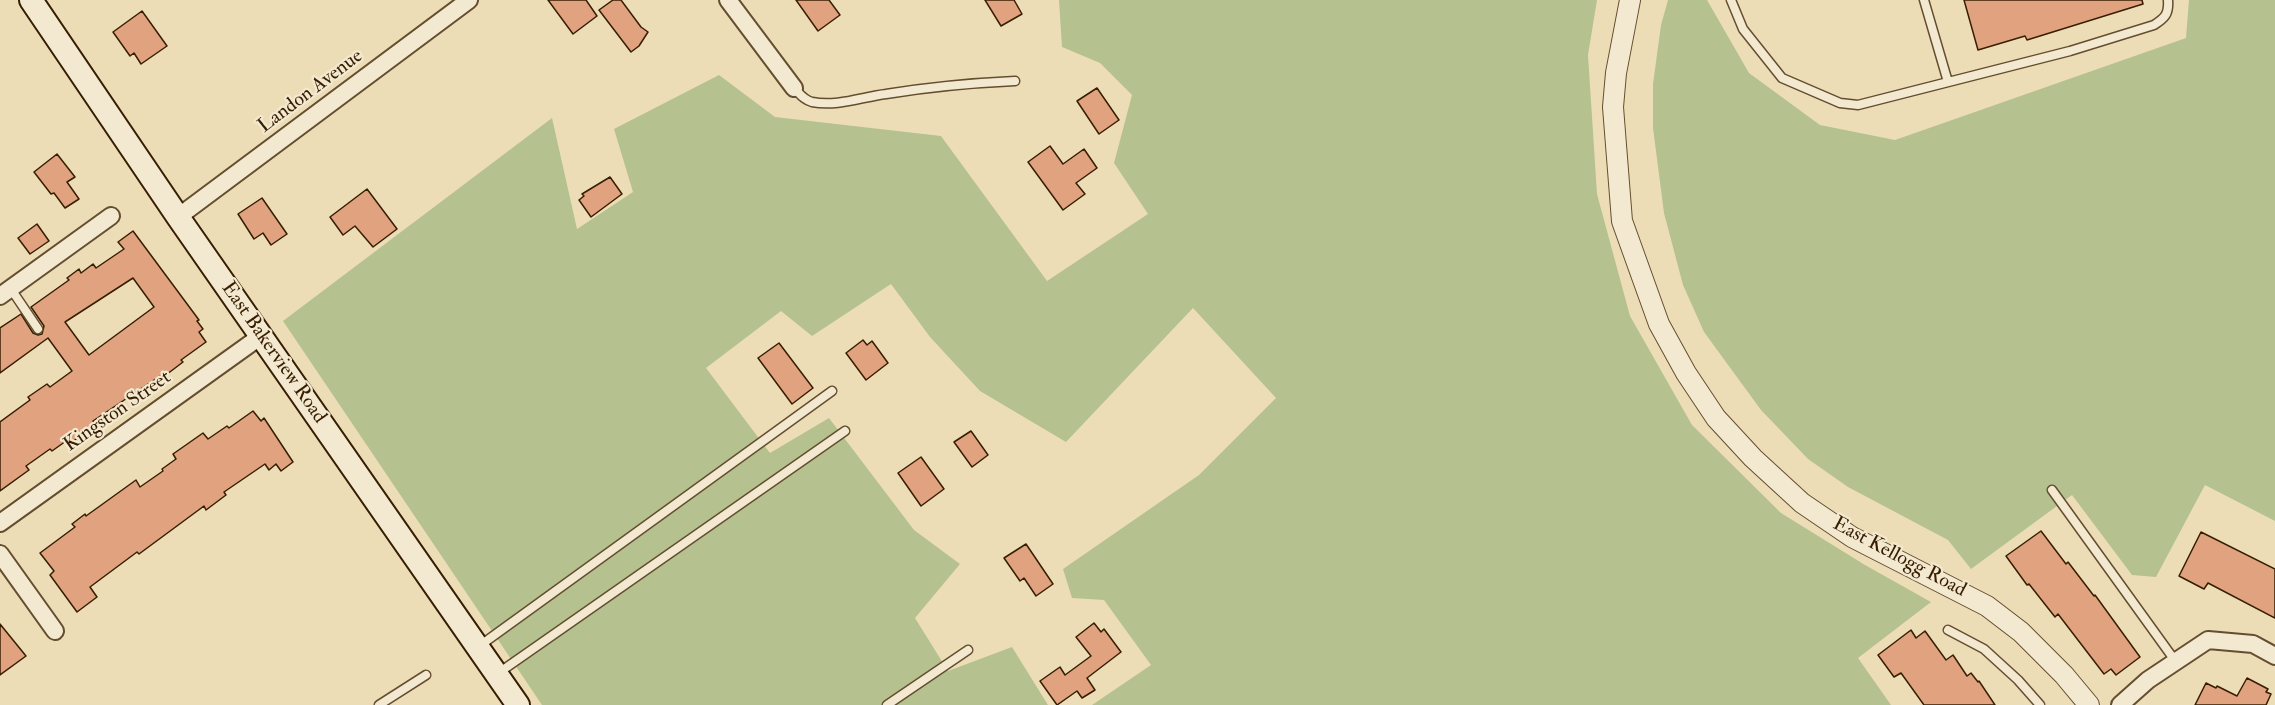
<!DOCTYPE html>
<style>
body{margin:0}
canvas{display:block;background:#ecddb6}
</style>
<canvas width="2275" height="705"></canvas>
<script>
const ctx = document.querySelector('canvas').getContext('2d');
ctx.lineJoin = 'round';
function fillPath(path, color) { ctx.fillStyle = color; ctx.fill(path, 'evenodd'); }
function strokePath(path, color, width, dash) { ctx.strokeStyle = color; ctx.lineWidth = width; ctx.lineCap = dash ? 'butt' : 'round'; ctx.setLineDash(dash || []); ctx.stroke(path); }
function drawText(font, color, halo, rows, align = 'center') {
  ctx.font = font + ' "IM FELL Double Pica",serif'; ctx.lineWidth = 4.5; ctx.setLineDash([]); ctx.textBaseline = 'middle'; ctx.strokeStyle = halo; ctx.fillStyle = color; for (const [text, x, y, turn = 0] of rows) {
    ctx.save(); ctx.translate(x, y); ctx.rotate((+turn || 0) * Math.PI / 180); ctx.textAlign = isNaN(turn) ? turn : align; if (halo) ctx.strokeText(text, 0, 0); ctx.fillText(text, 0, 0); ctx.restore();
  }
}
fillPath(new Path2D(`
 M1059,0H1597L1588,55L1597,194L1630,316L1692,425L1781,513L1865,565L1931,602L1858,658L1891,705H1092L1151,665L1104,600L1072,598L1063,569L1199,475L1276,398L1193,308L1066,442L980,391L930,337L891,284L812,336L781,311L706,368L770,453L829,418L914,530L960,564L915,618L948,671L1012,647L1048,705H542L283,321L552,118L577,229L633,192L614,129L719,75L775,117L941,136L1047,281L1148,214L1114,163L1132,95L1100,63L1062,47Z
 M1668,0H1707L1749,73L1820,125L1895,140L2186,38L2189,0H2275V521L2205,485L2156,577L2132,575L2072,495L1971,569L1948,540L1848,487L1808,459L1761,410L1704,332L1683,285L1664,213L1653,128V84L1661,25Z`), '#b5c290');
const building = new Path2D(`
 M548,0H586L597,16L573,34Z
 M613,0H621L641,27L648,32L639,46L631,52L599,10Z
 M796,0H829L840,15L818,31Z
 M985,0H1014L1022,14L1001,26Z
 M1964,0H2142L2143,4L2027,40L2025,36L1978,50Z
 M142,11L167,46L141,64L134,53L130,56L113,32Z
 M1097,88L1119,120L1099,134L1077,101Z
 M1050,146L1063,164L1084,149L1097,168L1076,183L1085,194L1063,210L1028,162Z
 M57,154L75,177L67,182L79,199L65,208L54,193L51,194L34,172Z
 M610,177L622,194L591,217L579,200L584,196L582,194Z
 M367,189L397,229L373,247L355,226L343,235L330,217Z
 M262,198L287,234L271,245L263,233L254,239L238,214Z
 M37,224L49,241L30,254L18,238Z
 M133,231L199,320L197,321L203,329L199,332L206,342L181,360L183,362L162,378L160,376L93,421L96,425L69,444L66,441L52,451L50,449L26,466L29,470L0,491V422L30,400L28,397L47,384L50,387L72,371L48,338L0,373V328L21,314L33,333L38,335L42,334L44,326L31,307L69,280L67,278L79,269L81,273L93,264L96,268L124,249L118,242ZM133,278L154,307L89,355L65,322Z
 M863,340L867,345L872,341L888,363L866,380L846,353Z
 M779,343L813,388L792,404L758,358Z
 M253,411L261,421L264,418L293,462L281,471L276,464L269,470L265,464L224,492L226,495L206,510L204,506L139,554L137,552L90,587L97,597L77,612L50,575L54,571L40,553L75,527L72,524L85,514L86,516L136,480L140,487L163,471L162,469L176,459L173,454L203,433L208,439L227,426L229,428Z
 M971,431L988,455L972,467L954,442Z
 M921,457L944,489L921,506L898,473Z
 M2041,531L2066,564L2068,562L2094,596L2095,595L2140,657L2116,675L2111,669L2104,674L2058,614L2055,617L2029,584L2027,585L2006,556Z
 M2201,532L2275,569V618L2208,583L2204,589L2179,576Z
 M1026,544L1053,584L1036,596L1024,578L1020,581L1004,558Z
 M1094,623L1101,632L1104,629L1121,652L1087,678L1095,690L1082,698L1077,691L1057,705L1040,681L1060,667L1065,675L1091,656L1076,637Z
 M0,624L26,656L0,675Z
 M1911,630L1916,638L1925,631L1946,660L1953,655L1967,676L1971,673L1978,682L1979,681L1995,705H1924L1901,673L1894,677L1878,655Z
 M2247,678L2268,689L2266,692L2271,694L2266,705H2195L2206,683L2216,688L2217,686L2237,696Z`);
fillPath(building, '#e1a27f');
strokePath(building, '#371e02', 1.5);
const service = new Path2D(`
 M1731,0L1743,29L1782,78L1840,103L1858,105L2070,51L2154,25C2165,18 2169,14 2168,0
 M1924,0L1948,82
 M794,88C800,94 804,100 812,102C837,107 862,97 886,94C929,87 972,83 1015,81
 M11,289L38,329
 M2052,490L2176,662
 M1948,630L1984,649L2018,680L2040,705
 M478,647L832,391
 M497,674L845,431
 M379,705L426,675
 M887,705L968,650`);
const minor = new Path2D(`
 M728,0L794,88
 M178,217L469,0
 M0,296L111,216
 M0,523L261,336
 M0,554L55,631
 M2120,705L2148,680L2208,640L2253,644L2275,656`);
const tertiary = new Path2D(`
 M1630,0L1616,73L1613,107L1622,221L1659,324L1686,373L1716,418L1753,458L1802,503L1852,537L1987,606L2021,632L2064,675L2089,705`);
const secondary = new Path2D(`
 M31,0L178,217L518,705`);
strokePath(service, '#644e2f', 11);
strokePath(minor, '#644e2f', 20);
strokePath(tertiary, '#644e2f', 22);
strokePath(secondary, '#371e02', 26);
strokePath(service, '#f3e9d0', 8);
strokePath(minor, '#f3e9d0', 16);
strokePath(tertiary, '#f3e9d0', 20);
strokePath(secondary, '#f3e9d0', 22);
drawText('20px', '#371e02', '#f3e9d0', [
 ["Landon Avenue",311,92,-37],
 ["East Bakerview Road",273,353,55],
 ["Kingston Street",118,412,-35],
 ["East Kellogg Road",1899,558,28]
]);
</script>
